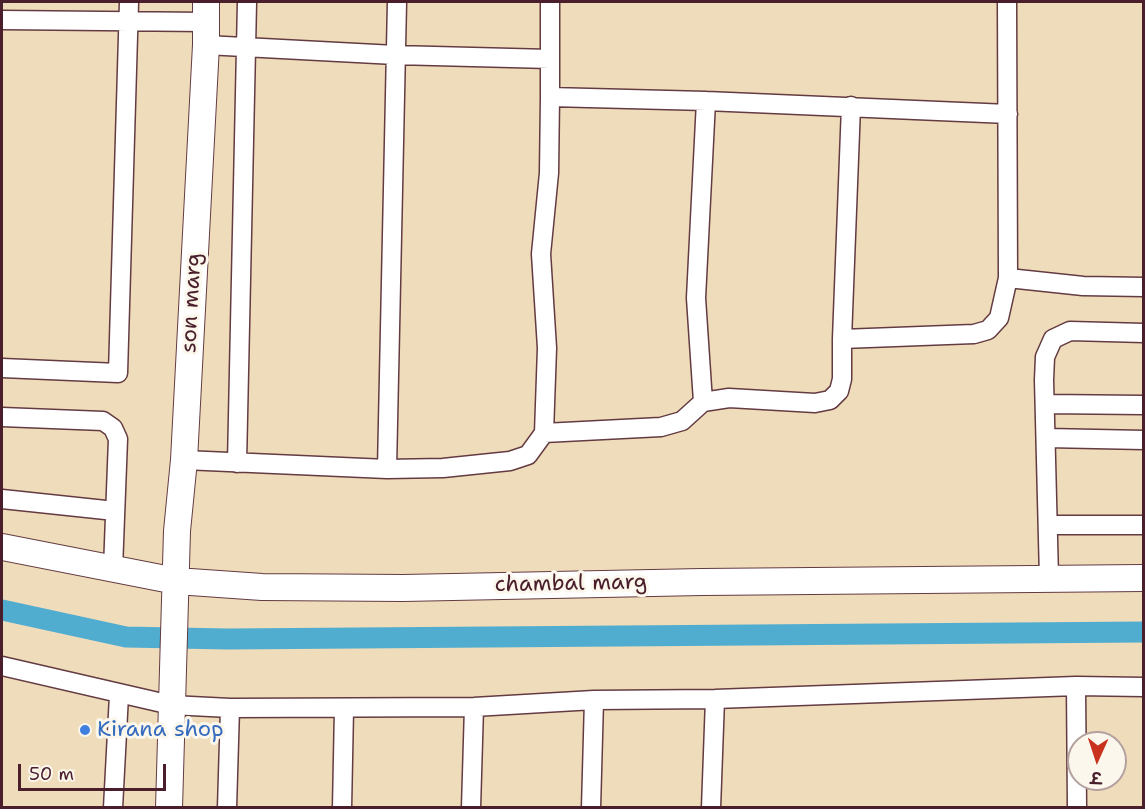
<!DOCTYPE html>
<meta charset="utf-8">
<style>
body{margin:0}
#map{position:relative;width:1145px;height:809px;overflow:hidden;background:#efdcbb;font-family:"Shantell Sans","Playpen Sans Deva",sans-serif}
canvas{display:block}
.frame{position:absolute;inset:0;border:3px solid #4a1f2b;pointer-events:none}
.north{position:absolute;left:1067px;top:731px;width:60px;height:60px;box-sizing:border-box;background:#fbf7ec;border:2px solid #b4a19f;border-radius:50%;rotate:183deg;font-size:16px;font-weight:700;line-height:24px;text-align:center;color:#4a1f2b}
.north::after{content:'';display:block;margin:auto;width:21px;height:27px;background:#c8321e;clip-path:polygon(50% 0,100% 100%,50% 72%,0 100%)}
.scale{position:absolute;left:18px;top:764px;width:148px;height:27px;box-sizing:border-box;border:3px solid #4a1f2b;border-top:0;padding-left:8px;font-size:18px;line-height:21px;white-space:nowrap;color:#4a1f2b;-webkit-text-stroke:4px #fbf7ec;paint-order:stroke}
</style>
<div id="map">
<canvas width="1145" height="809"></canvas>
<div class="frame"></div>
<div class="north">उ</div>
<div class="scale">50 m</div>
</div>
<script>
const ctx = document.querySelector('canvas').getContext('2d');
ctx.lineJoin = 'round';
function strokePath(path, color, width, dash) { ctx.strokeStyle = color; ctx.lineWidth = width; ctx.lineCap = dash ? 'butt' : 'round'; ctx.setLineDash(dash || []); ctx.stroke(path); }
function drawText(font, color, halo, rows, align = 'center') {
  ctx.font = font + ' "Shantell Sans",sans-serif'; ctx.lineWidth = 6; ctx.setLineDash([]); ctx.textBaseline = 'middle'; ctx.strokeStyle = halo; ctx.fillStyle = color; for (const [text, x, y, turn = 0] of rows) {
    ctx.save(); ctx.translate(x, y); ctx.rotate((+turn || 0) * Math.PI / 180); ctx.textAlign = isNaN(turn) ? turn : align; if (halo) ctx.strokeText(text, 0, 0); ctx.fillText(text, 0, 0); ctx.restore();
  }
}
strokePath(new Path2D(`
 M2,610L126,637L227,639L1144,632`), '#51adcf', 21);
const street = new Path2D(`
 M550,2V97L706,101L1008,114
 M1007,2L1008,278
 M2,20L206,22
 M206,45L395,55L550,59
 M842,339L851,106
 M2,368L118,373L129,2
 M703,402L696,298L706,101
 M1045,404L1144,405
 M2,417L103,421L113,428L118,439L113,569
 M544,433L547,348L541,254L549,173L550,97
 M1047,438L1144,440
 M184,460L387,469L443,468L510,461L528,455L544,433L661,427L682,421L703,402L729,398L815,403L830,400L839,391L842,379V339L974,334L988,330L999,318L1008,278L1083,286L1144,287
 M237,463L247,2
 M387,469L397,2
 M2,499L115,511
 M1048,525H1144
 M1049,578L1044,380L1045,357L1053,339L1070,331L1144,333
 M2,666L171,705L230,708L474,707L594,700L715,699L1076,686L1144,687
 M1076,686L1077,808
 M113,808L119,695
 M227,808L230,708
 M342,808L344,709
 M471,808L474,707
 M591,808L594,700
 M711,808L715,699`);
const secondary = new Path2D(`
 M2,547L176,581L262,587L403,588L702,582L1144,578
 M169,808L177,531L184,460L206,45V2`);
strokePath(street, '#633b41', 21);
strokePath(secondary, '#633b41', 28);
strokePath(street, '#fff', 18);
strokePath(secondary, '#fff', 26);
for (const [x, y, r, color] of [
 [85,730,6,"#3f7fe0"]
]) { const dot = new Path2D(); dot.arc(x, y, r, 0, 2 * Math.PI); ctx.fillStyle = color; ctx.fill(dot); strokePath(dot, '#fbf7ec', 2); }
drawText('22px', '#4a1f2b', '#fbf7ec', [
 ["son marg",192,303,-87],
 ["chambal marg",571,584,-1]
]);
drawText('22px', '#366cbe', '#fbf7ec', [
 ["Kirana shop",97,730]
], 'left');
</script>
